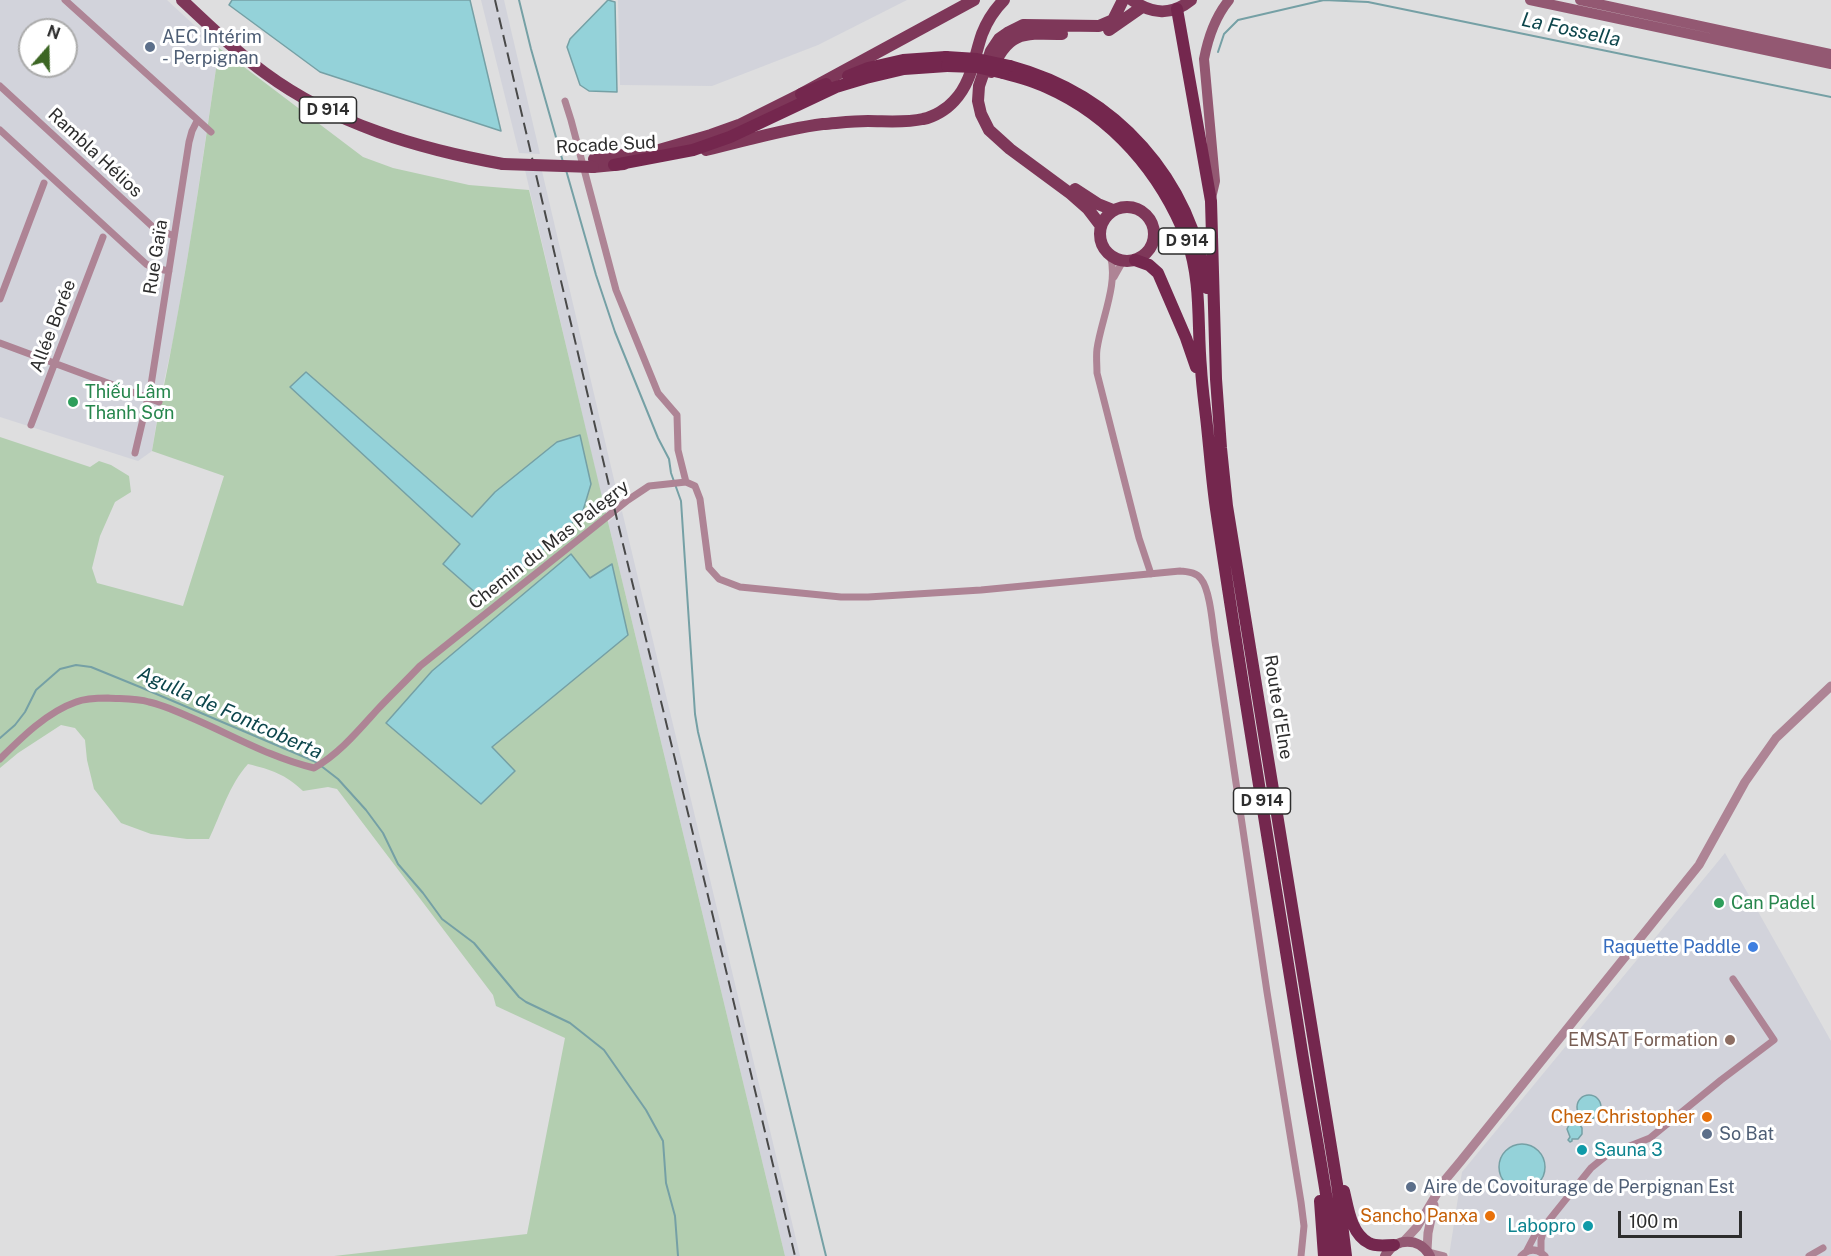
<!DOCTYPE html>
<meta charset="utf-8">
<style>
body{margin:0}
#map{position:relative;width:1831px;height:1256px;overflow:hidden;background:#dededf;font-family:"Public Sans",sans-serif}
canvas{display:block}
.north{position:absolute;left:18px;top:18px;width:60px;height:60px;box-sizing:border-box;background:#fff;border:2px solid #ababab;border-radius:50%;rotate:20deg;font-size:16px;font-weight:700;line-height:24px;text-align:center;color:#2d2d2d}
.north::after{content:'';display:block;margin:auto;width:21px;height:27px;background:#3c6623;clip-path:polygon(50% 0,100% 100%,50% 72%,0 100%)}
.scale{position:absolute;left:1618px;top:1211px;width:124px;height:27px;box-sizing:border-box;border:3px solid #2d2d2d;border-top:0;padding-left:8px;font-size:18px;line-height:21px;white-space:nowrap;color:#2d2d2d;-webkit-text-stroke:4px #fff;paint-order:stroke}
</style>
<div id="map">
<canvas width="1831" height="1256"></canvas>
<div class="north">N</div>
<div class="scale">100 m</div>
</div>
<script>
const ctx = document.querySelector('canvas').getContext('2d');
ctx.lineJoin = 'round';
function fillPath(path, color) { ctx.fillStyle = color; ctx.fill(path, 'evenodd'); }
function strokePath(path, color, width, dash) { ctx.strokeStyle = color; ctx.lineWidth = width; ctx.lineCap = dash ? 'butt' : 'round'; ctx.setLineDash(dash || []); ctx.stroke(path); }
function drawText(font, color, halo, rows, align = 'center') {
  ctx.font = font + ' "Public Sans",sans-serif'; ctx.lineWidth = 6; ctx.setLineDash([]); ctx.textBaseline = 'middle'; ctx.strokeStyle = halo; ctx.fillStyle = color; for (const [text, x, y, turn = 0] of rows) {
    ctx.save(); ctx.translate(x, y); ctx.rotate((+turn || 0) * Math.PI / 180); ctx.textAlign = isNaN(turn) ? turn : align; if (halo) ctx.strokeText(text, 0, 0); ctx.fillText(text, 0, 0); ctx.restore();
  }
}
fillPath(new Path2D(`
 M0,0H167L219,48L192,231L174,336L160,399L152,451L138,461L0,417ZM30,30H66V66H30Z
 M481,0H504L540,154L519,153Z
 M618,0H907L818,45L712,86L620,85Z
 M525,170L542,171L619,501L605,512Z
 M622,511L800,1256H785L608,522Z
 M1725,853L1831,1041V1256H1449L1462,1172Z`), '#d2d3db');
fillPath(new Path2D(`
 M219,48L363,157L393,168L469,185L529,190L608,522L785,1256H334L527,1234L565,1038L496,1006L493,995L337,789L328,787L303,791C285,774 272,770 248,764C229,785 221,814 209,839H187L151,834L121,823L94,789L87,760L85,740L75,728L61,725L18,753L0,768V437L90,467L99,461L111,465L129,476L131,492L115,502L100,536L92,568L97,583L183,606L224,476L152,451C158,412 167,373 174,334C192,239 205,144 219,48Z`), '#b3ceb0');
const water = new Path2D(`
 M232,0H470L501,131L320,72L229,5Z
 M608,0L615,2L617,92L589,91L580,85L567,47L570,39Z
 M306,372L472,517L495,492L557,442L580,435L591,484L582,514L486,602L443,564L460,544L290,387Z
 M571,554L590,578L612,564L628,635L492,747L515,771L481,804L386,723L432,671Z
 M1577 1107a12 12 0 1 1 24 0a12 12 0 1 1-24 0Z
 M1576,1119L1582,1128V1134L1578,1139H1572V1141L1570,1142L1568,1140L1570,1137L1567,1129L1569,1125L1575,1123Z
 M1499 1167a23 23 0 1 1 46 0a23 23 0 1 1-46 0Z`);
fillPath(water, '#94d2d9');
strokePath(water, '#75a0a5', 1.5);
strokePath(new Path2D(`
 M519,0L531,49L563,162
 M1218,52L1224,34L1238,20L1324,0L1368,2L1831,97
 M566,170L596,275L615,332L658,438L669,459L671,473L681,501L695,714L698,732L826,1256
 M0,738L15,725L25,712L36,690L60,669L76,665L91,667L140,687L316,762L338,779L366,810L383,833L398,864L423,893L442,919L474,943L519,997L526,1002L570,1023L604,1050L646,1110L663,1141L666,1183L675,1216L678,1256`), '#75a0a5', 2);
strokePath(new Path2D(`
 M65,0L211,132
 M0,86L154,228L174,236
 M565,101L571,120L616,290L658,393L677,415L678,450L686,482
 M0,130L146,264L154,268L169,271
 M1110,255C1119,283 1101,320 1097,349C1096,356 1097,365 1097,373L1139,538L1151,574
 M1114,277L1123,261
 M0,299L44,183
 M0,343L159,402
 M31,425L103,237
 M135,453L151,385L189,142L192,131L197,121
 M0,759C21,738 47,712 76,702C86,698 98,698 108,698C121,699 136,698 149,702C163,705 178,712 192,718C232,735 271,758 314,768C339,754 358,731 377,710C391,695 406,681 420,666L628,500L649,486L686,482L695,486L700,499L709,568L719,579L740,587L841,597H868L981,590L1180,571C1188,572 1196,572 1201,579C1211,591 1213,632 1216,648L1267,992L1301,1202L1304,1226L1301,1256
 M1428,1252L1444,1256
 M1526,1252L1537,1231L1546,1224L1591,1168L1607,1155L1650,1138L1721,1080L1774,1040L1733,979
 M1541,1252V1240L1545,1225
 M1521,1256C1529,1248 1537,1248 1545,1256
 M1809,1256L1823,1248`), '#ae8495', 7);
strokePath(new Path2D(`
 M1404,1241L1417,1227L1445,1180L1460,1162L1699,865L1745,782L1776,738L1831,686
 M1427,1250L1428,1233L1434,1205`), '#ae8495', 9);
strokePath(new Path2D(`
 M1530,0L1831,64
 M1580,0L1831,54
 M1211,198L1215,181L1204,59C1208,38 1215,17 1229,0
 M1385,1256C1395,1237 1420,1237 1430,1256`), '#935872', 10);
strokePath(new Path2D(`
 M182,0C209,25 235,51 265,73C334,124 419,149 503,164
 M1132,0C1151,14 1172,16 1191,0
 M1109,30L1142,7
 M991,72C1007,31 1023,33 1062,34
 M706,150C745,141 783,129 823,124C837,123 853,121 868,121C886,121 905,123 923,119C934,117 947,109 954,101C972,82 974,57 982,34C987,21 994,10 1004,0
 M594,159L659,150L711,135L739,125L801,94L974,0
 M593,167L624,164
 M1075,189L1098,204L1113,210
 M1100 234a27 27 0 1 1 54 0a27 27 0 1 1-54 0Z
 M1101,226L1088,209L1071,194L1010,149L989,130L981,114L978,101L979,86L991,51L999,39L1009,32L1023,25L1099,26L1113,20L1123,0`), '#7e3759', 12);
strokePath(new Path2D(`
 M1177,9L1211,201L1216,379L1221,448L1227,506L1337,1184L1346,1256
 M1010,66C1117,95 1191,178 1207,288
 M1003,73C1018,77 1033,81 1046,87C1112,116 1161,173 1187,240C1202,282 1197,325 1201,368C1202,387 1205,407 1207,426C1210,454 1212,482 1216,509C1242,686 1272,863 1300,1039C1311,1111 1326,1183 1335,1256
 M848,76L868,68L903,60L946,57
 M801,94L826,84
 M614,165L693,150L730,137L836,87L866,78L904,69L947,66
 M1135,260L1149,265L1158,273L1186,338L1196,367
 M1344,1191C1348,1208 1351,1234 1369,1243C1376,1247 1386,1245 1394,1245
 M1320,1201L1324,1256`), '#74274e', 12);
strokePath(new Path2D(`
 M495,0L615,511L795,1256`), '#494949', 2, [12, 6]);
strokePath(new Path2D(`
 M503,164L593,167`), '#7e3759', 12);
strokePath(new Path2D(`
 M946,57L977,59L1010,66
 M947,66L976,67L1003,73`), '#74274e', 12);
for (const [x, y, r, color] of [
 [150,47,6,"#5c6f8a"],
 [73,402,6,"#2e9e5b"],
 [1719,903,6,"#2e9e5b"],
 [1753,947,6,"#3f7fe0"],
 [1730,1040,6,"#8d6e63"],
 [1707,1117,6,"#e8710a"],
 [1707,1134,6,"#5c6f8a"],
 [1582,1150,6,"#0f9aa8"],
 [1411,1187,6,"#5c6f8a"],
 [1490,1216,6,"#e8710a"],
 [1588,1226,6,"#0f9aa8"]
]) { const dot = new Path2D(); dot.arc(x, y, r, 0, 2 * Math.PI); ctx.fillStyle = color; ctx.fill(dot); strokePath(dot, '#fff', 2); }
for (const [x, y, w] of [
 [328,110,57],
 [1187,241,57],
 [1262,801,57]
]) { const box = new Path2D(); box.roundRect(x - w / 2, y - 13, w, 26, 4.5); ctx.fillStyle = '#fff'; ctx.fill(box); strokePath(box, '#2d2d2d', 1.5); }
drawText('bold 16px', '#2d2d2d', null, [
 ["D 914",328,110],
 ["D 914",1187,241],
 ["D 914",1262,801]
]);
drawText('18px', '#4e5e75', '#fff', [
 ["AEC Intérim",162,37],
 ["- Perpignan",162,58],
 ["So Bat",1719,1134],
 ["Aire de Covoiturage de Perpignan Est",1423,1187]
], 'left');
drawText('18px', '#2d2d2d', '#fff', [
 ["Rocade Sud",606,145,-3],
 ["Rambla Hélios",95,153,43],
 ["Rue Gaïa",156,257,-81],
 ["Allée Borée",53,326,-69],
 ["Chemin du Mas Palegry",549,545,-38],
 ["Route d'Elne",1278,707,81]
]);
drawText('18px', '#27864d', '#fff', [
 ["Thiếu Lâm",85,392],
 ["Thanh Sơn",85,413],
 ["Can Padel",1731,903]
], 'left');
drawText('18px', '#366cbe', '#fff', [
 ["Raquette Paddle",1741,947]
], 'right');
drawText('18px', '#785e54', '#fff', [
 ["EMSAT Formation",1718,1040]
], 'right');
drawText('18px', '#c56008', '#fff', [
 ["Chez Christopher",1695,1117],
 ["Sancho Panxa",1478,1216]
], 'right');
drawText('18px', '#0d838f', '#fff', [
 ["Sauna 3",1594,1150],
 ["Labopro",1576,1226,"right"]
], 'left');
drawText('italic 20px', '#0d464c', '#fff', [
 ["La Fossella",1571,30,12],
 ["Agulla de Fontcoberta",230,713,24]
]);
</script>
